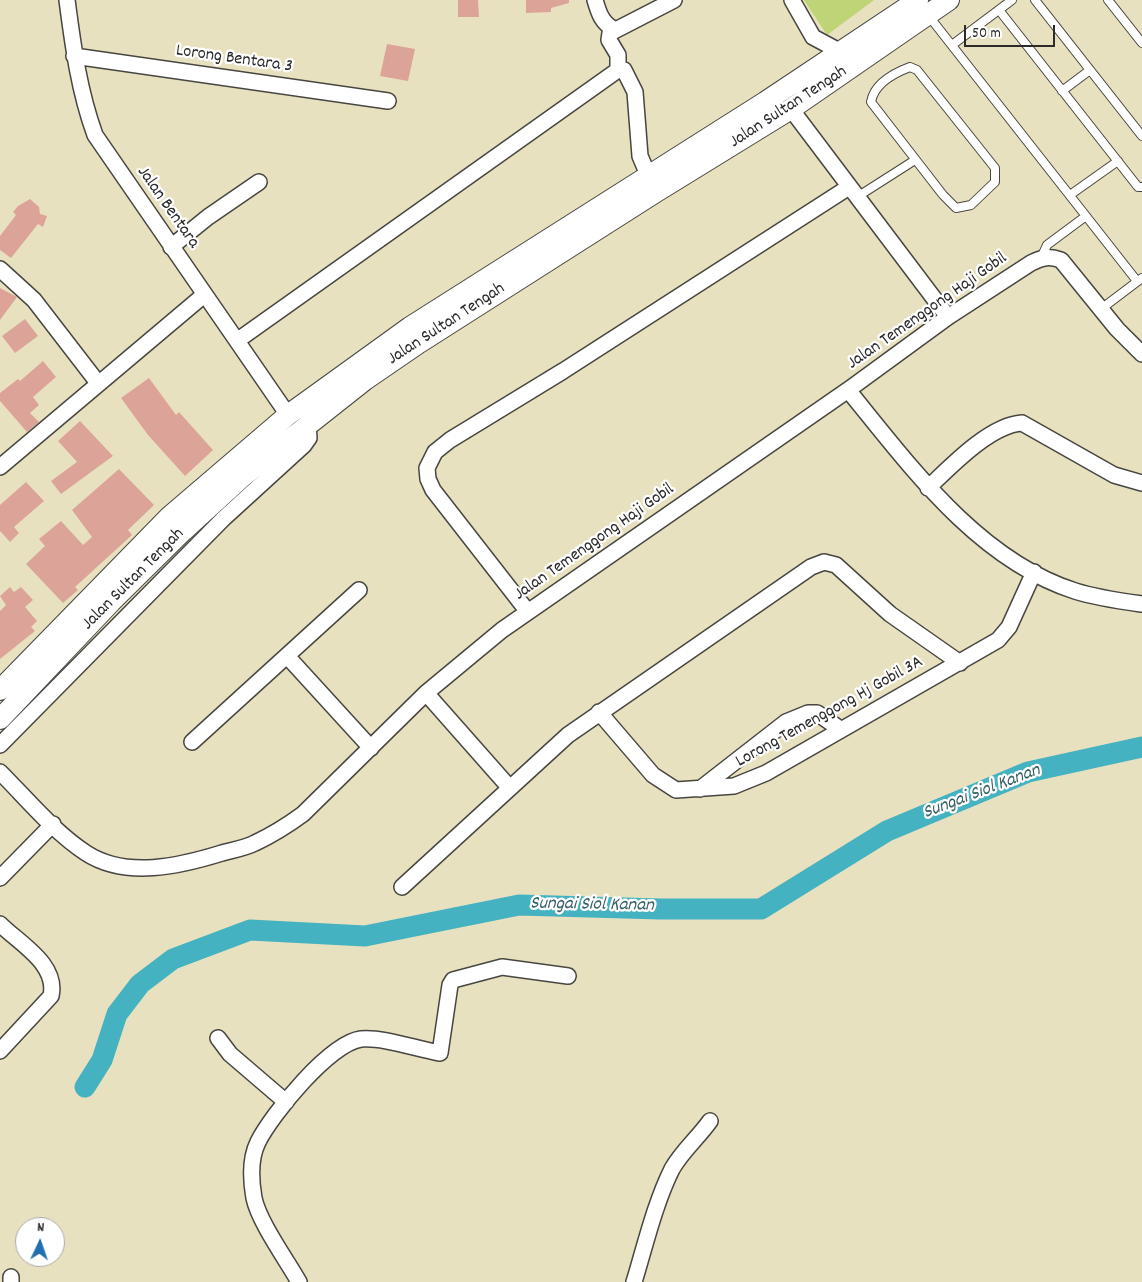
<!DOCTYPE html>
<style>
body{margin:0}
#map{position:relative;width:1142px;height:1282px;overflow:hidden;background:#e8e1bf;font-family:Dekko,sans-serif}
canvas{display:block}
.north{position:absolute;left:15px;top:1217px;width:50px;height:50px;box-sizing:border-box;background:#fff;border:1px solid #aaa;border-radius:50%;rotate:3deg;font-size:14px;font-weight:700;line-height:20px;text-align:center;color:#2b2b2b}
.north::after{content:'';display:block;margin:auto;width:18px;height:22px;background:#1f6fb2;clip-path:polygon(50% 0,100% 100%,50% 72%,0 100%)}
.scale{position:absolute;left:964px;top:25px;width:91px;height:22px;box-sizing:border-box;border:2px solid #2b2b2b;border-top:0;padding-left:6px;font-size:15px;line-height:18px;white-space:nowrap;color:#2b2b2b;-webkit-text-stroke:4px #fff;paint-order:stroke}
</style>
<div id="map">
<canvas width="1142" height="1282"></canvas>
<div class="north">N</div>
<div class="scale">50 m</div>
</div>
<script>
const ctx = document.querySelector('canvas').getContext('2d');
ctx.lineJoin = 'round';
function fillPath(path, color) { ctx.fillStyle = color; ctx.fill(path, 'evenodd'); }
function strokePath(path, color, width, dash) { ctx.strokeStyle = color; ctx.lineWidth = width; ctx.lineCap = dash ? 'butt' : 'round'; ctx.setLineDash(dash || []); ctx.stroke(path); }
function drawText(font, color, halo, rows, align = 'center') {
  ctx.font = font + ' Dekko,sans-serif'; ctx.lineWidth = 4.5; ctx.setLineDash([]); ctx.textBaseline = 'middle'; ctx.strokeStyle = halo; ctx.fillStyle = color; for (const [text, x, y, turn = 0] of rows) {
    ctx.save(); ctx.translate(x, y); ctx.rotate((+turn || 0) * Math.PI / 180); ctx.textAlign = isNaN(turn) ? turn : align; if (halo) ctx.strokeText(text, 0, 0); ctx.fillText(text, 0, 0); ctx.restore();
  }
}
fillPath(new Path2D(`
 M804,0H874L827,35Z`), '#bfd377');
strokePath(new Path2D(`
 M85,1087L102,1060L117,1014L140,984L173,959L250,930L365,936L519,905L660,909H761L887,831L1028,772L1142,747`), '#44b2c0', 21);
fillPath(new Path2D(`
 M458,0H478L479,17H458Z
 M526,0H569V3L551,8V12L526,13Z
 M387,44L415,49L408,81L380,76Z
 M30,199L39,207L40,214L47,216L43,227L38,224L11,258L0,250V236L16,215L13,212L18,206Z
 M0,288L17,297L0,320Z
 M25,319L38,336L15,353L2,336Z
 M43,361L56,377L33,397L39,405L30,413L39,422L27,432L0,401V393L18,379L20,381Z
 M149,378L176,415L179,412L213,450L185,476L148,435L121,398Z
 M80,421L113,456L61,494L51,481L77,462L58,441Z
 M119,469L154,505L128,530L132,535L75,587L78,590L63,603L26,564L45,546L39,539L61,521L83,545L92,537L72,510Z
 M26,482L44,501L14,527L19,533L10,542L0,531V505Z
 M10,587L14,592L21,587L33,600L25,607L37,621L31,627L35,631L0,659V611L6,605L0,596Z`), '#dca498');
const service = new Path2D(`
 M1035,0L1142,136
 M1108,0L1142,43
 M999,10L1138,187H1142
 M928,15L1137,281
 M952,45L1012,0
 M910,67L917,70L995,168V182L971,205L956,208L943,195L871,102C874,84 894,73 910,67Z
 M1062,91L1090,70
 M1070,195L1118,161
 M857,197L915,160
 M1041,258L1047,245L1086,216
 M1101,309L1142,278`);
const minor = new Path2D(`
 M67,0C73,46 79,91 95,135L288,415
 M595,0C599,14 602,23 615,30
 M792,0L813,37L841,52
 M74,56L388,101
 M618,70V55L609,40L610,33L674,0
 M791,109L948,317
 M171,247L208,217L259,182
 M0,269L34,300L98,383
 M238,340L618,70H624L635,92L640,156L648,175
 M848,390C910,466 978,560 1075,591C1097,598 1120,601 1142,604
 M0,467L204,295
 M928,488C951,466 990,425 1022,423L1114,475L1142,483
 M528,612L433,490L428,479L427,468L435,452L450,440L563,371L849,187
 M287,656L371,748
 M426,693L509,787
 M599,712L653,775L676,790L734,786L766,773L998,640L1009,627L1034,572
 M192,742L359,590
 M0,745L224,518L304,445L309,438L308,425
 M0,772C27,799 54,832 86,853C126,879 180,866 222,853C233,850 245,848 255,843C272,835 288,825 303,814L426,693L502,630L848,390L948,317L1031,263C1043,257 1049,256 1061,260L1117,329L1142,354
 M700,789L786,722L808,713H817L840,729
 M0,878L53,824
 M402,887L568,735L811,567L824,562L836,565L890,614L960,663
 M0,924C20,944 58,964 51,996L0,1051
 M218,1038L230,1054L286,1102
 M11,1277V1282
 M299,1282C286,1259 259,1222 254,1198C251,1181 250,1158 258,1142C272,1114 330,1043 361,1039C384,1037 416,1049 440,1053L450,985L453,980L502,967L568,976
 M634,1282C645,1246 655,1203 672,1169C682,1151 698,1138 710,1121`);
const secondary = new Path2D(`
 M0,690L170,516L288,415L410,327L765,102L918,0
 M0,719L111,602L183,531L241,478L365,380L419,343L656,192L791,109L949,0`);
strokePath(service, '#474641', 10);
strokePath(minor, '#474641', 18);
strokePath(secondary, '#474641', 22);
strokePath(service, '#fff', 8);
strokePath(minor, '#fff', 15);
strokePath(secondary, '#fff', 20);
drawText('18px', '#2b2b2b', '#fff', [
 ["Lorong Bentara 3",234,60,8],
 ["Jalan Sultan Tengah",789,108,-33],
 ["Jalan Bentara",167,208,55],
 ["Jalan Temenggong Haji Gobil",928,312,-35],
 ["Jalan Sultan Tengah",447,325,-33],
 ["Jalan Temenggong Haji Gobil",595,543,-35],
 ["Jalan Sultan Tengah",134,580,-45],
 ["Lorong Temenggong Hj Gobil 3A",830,713,-29]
]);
drawText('italic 19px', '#356167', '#fff', [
 ["Sungai Siol Kanan",982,793,-21],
 ["Sungai Siol Kanan",592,906,1]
]);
</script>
